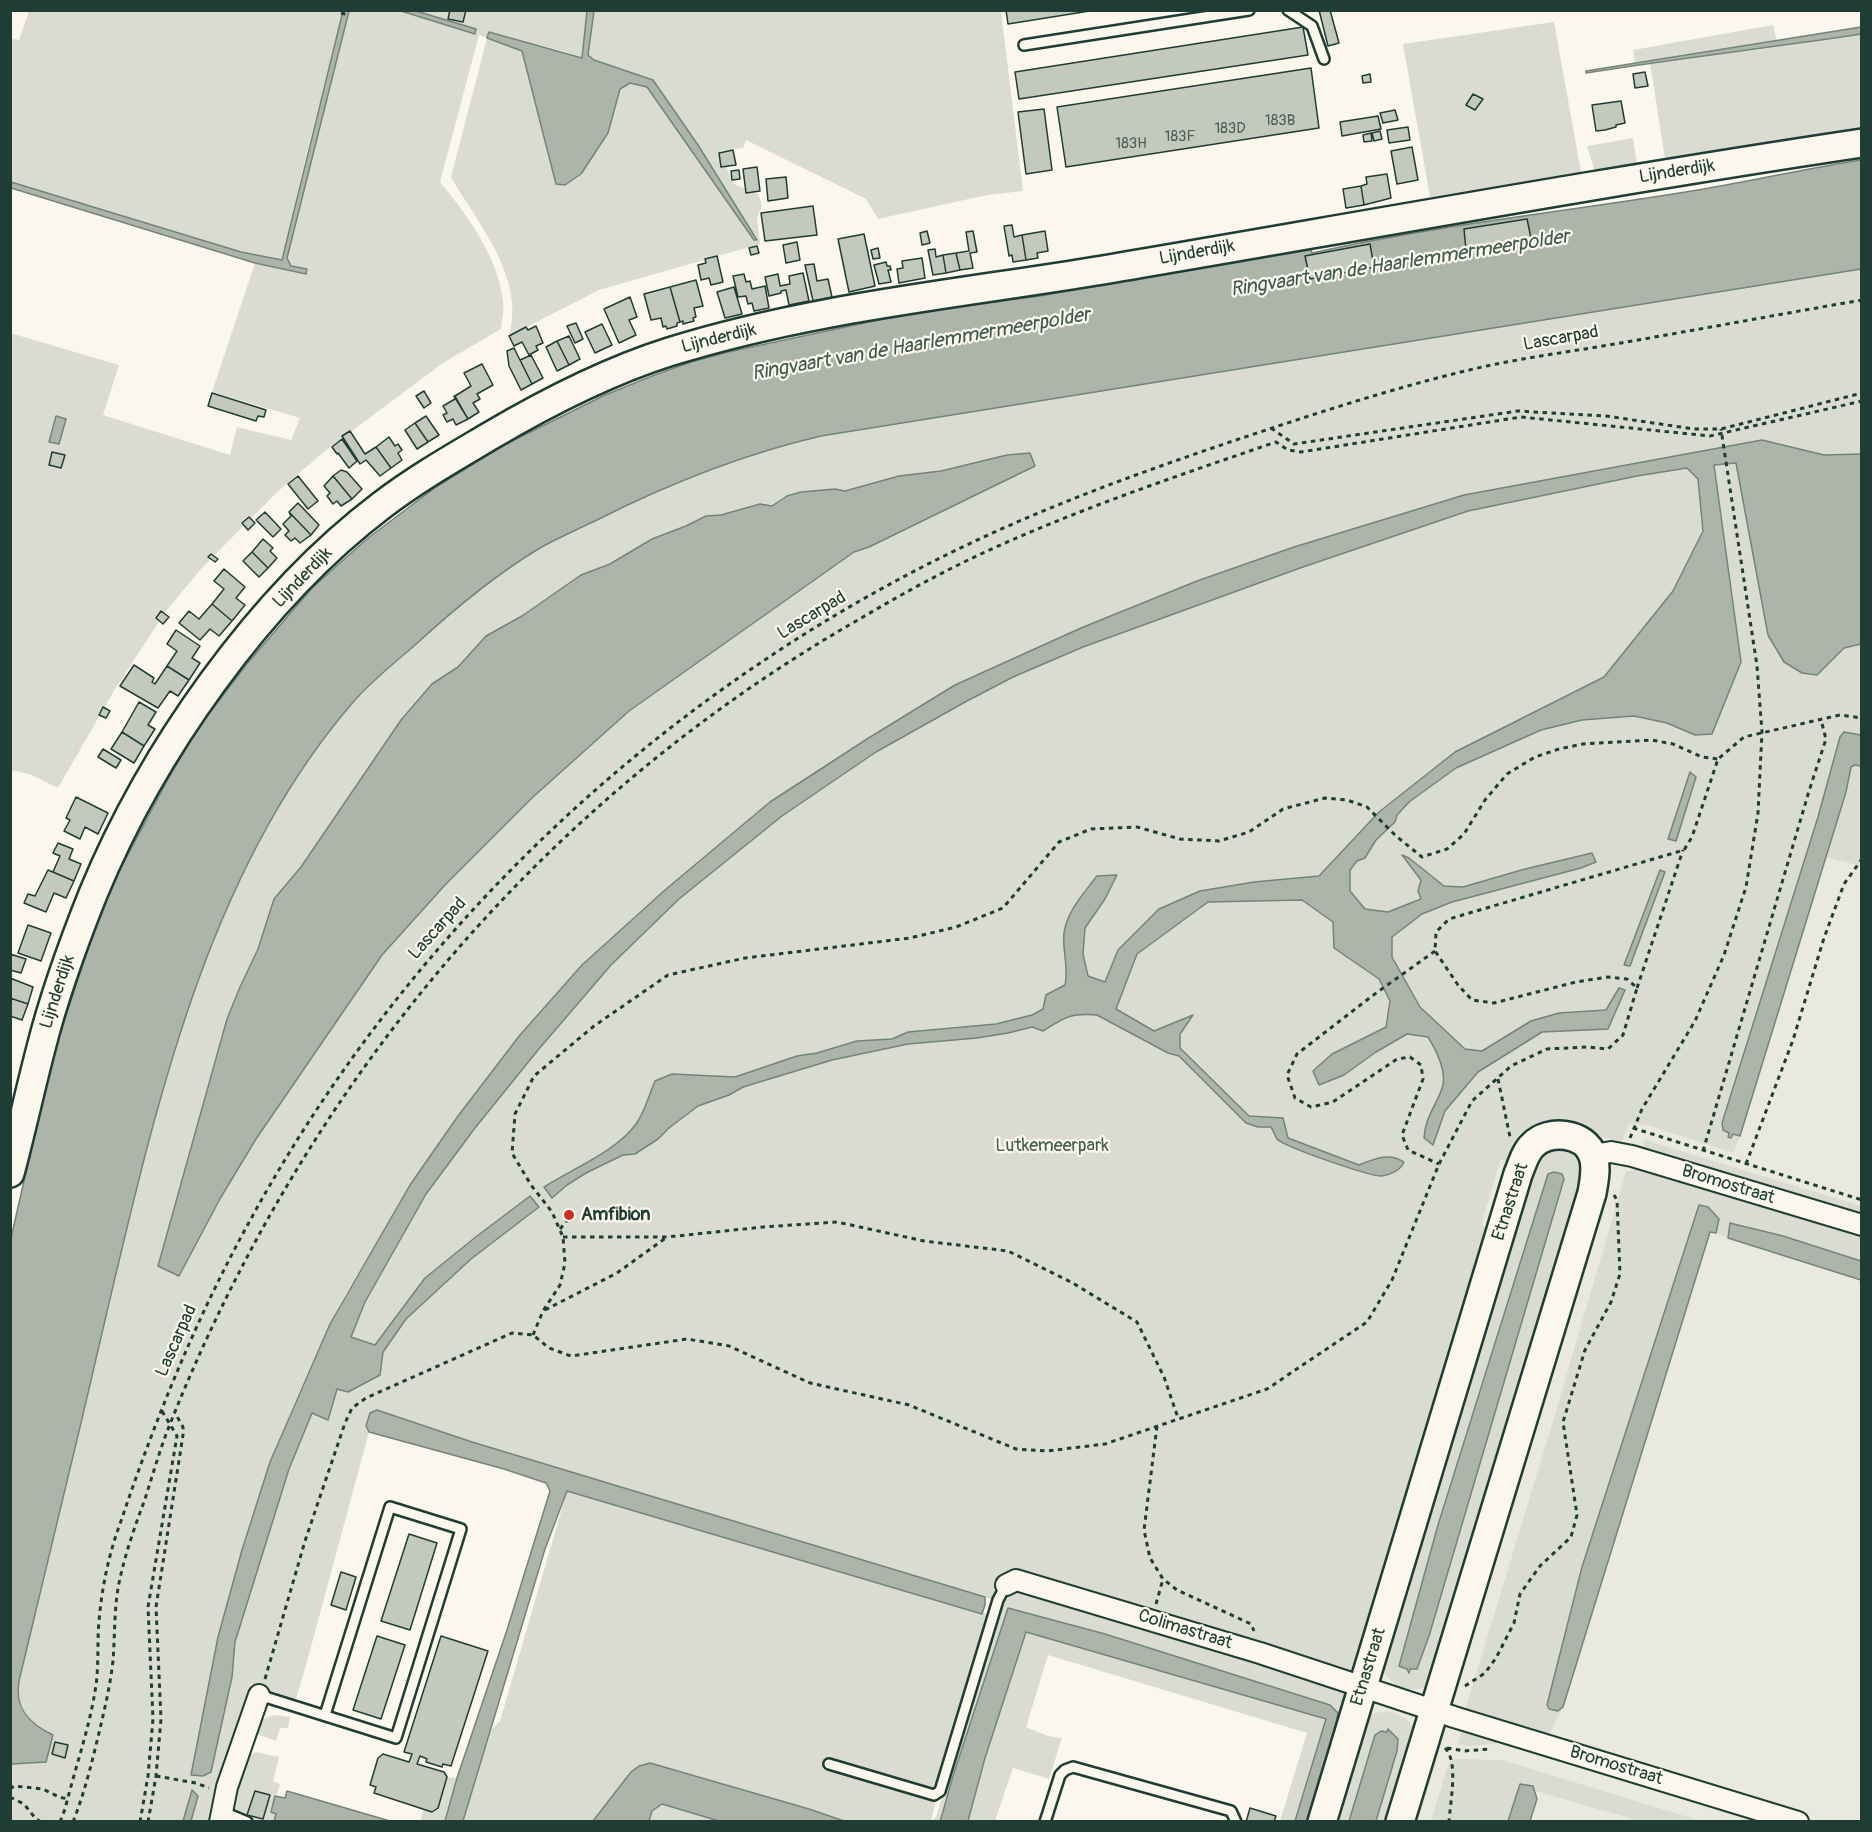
<!DOCTYPE html>
<style>
body{margin:0}
#map{position:relative;width:1872px;height:1832px;overflow:hidden;background:#fbf7ec;font-family:Pangolin,sans-serif}
canvas{display:block}
.frame{position:absolute;inset:0;border:12px solid #1f3d34;pointer-events:none}
</style>
<div id="map">
<canvas width="1872" height="1832"></canvas>
<div class="frame"></div>
</div>
<script>
const ctx = document.querySelector('canvas').getContext('2d');
ctx.lineJoin = 'round';
function fillPath(path, color) { ctx.fillStyle = color; ctx.fill(path, 'evenodd'); }
function strokePath(path, color, width, dash) { ctx.strokeStyle = color; ctx.lineWidth = width; ctx.lineCap = dash ? 'butt' : 'round'; ctx.setLineDash(dash || []); ctx.stroke(path); }
function drawText(font, color, halo, rows, align = 'center') {
  ctx.font = font + ' Pangolin,sans-serif'; ctx.lineWidth = 4.5; ctx.setLineDash([]); ctx.textBaseline = 'middle'; ctx.strokeStyle = halo; ctx.fillStyle = color; for (const [text, x, y, turn = 0] of rows) {
    ctx.save(); ctx.translate(x, y); ctx.rotate((+turn || 0) * Math.PI / 180); ctx.textAlign = isNaN(turn) ? turn : align; if (halo) ctx.strokeText(text, 0, 0); ctx.fillText(text, 0, 0); ctx.restore();
  }
}
fillPath(new Path2D(`
 M1861,746V1821L1302,1822L1475,1224L1499,1157Z`), '#eae9de');
fillPath(new Path2D(`
 M29,11H343L306,156L282,260L241,252L11,182L10,38L19,40Z
 M349,11H401L474,34L475,29L416,11H587L584,46L591,11H1001L1023,191L987,195L878,219L866,199L746,140L743,148L719,151L734,184L758,194L762,205L757,219L760,244L599,290L509,336C526,278 478,224 451,177L487,38L479,35L440,182C468,216 498,257 503,301C504,310 502,320 501,329L443,363L325,451L276,493L201,569L166,611L115,689L58,788L32,775L11,770L10,333L119,365L103,415L230,455L237,427L291,440L300,418L212,392L255,263L306,269L291,266L287,258ZM489,33L559,50L653,80L698,145L756,240H754L647,87L630,83L620,89L616,102L556,184L522,50Z
 M1554,22L1581,172L1430,197L1403,44Z
 M1773,25L1777,41L1635,63L1633,50Z
 M1861,34V127L1665,158L1650,63L1770,48Z
 M1633,138L1637,165L1595,172L1587,146Z
 M1861,269V454L1824,455L1762,440L1465,495L1294,547L1081,628L955,685L867,739L770,802L665,890L582,965L369,1257L346,1293L330,1324L293,1406L270,1462L242,1550L218,1637L191,1774L211,1772L232,1677L235,1642L289,1469L312,1413L328,1420L347,1314L424,1182L612,949L767,818L890,739L1107,630L1488,499L1701,459L1861,461V746L1856,744L1729,1133L1739,1136L1734,1153L1647,1125L1629,1124L1621,1143L1570,1125L1512,1165L1501,1159L1481,1225L1495,1231L1360,1669L1350,1673L1342,1689L1348,1696L1318,1821H1309L1336,1724L1338,1713L1330,1705L1105,1634L1008,1608L953,1776L940,1821H844L809,1809L650,1763L593,1821H463L492,1729L500,1721L567,1491L990,1615L941,1778L931,1821L936,1817L1004,1596L1014,1574L995,1600L559,1475L366,1426L369,1432L308,1658L296,1699L251,1684L210,1821L11,1822V1764L46,1762L53,1736C30,1723 14,1709 19,1681C48,1560 78,1438 106,1316C156,1105 208,868 355,700C373,680 394,663 414,646C453,610 495,575 540,548C558,538 578,529 597,520C668,484 744,454 821,436ZM1035,466L869,547L854,552L629,711L533,797L445,885L382,955L256,1139L221,1197L158,1266L227,1019L240,987L258,949L274,899L301,867L432,684L458,667L486,636L522,616L581,575L610,564L652,539L686,526L706,516L721,515L759,504L772,506L835,489L845,491L858,489L899,476L941,471Z
 M1855,765L1861,766V866L1825,857L1846,792L1851,767Z
 M1645,1140L1861,1206V1215L1642,1148Z
 M1549,1146L1577,1151L1589,1168L1430,1685C1410,1694 1393,1689 1382,1669L1525,1170Z
 M1641,1168L1861,1237V1261L1742,1224L1730,1223L1728,1238L1716,1233L1719,1219L1699,1206L1582,1567L1547,1705L1549,1709L1558,1711L1563,1707L1549,1735L1482,1718L1465,1710L1551,1428L1626,1172Z
 M1556,1328L1565,1331L1454,1697L1452,1693Z
 M1026,1632L1327,1719L1295,1821H1280L1307,1733L1048,1655L1026,1727L1048,1736L1062,1738L1049,1779L1013,1768L995,1821L968,1822L985,1758Z
 M1389,1711L1405,1718L1416,1730L1396,1821H1376L1397,1751L1387,1732L1375,1736L1349,1821L1331,1822L1362,1719L1376,1713Z
 M274,1715L290,1717L288,1728H280L276,1741L257,1734L256,1729L263,1719Z
 M1466,1731L1496,1740V1744L1469,1746L1458,1744L1461,1733Z
 M1442,1741L1418,1821L1407,1822L1428,1754Z
 M256,1752L279,1757L273,1781L280,1784L271,1812L276,1814L274,1821H251L247,1815L237,1812L231,1807L247,1756Z
 M1458,1759L1500,1760L1515,1764L1701,1821H1640L1535,1791L1532,1786L1520,1784L1508,1821L1431,1822L1448,1765L1453,1760Z
 M433,1777L457,1778L445,1821L420,1822Z
 M662,1804L719,1821L649,1822L652,1811Z`), '#dbdcd1');
const water = new Path2D(`
 M343,11H349L287,258L291,266L307,269L306,274L255,263L11,188V182L241,252L282,260Z
 M401,11H416L476,29L475,34Z
 M587,11H594L588,55L594,60L653,80L698,145L757,240H754L647,87L630,83L620,89L608,133L581,174L565,185L556,184L522,51L487,38L489,32L582,58Z
 M1861,27V34C1770,48 1678,58 1586,73V71Z
 M1861,160V269L821,436C744,454 668,484 597,520C578,529 558,538 540,548C495,575 453,610 414,646C394,663 373,680 355,700C208,868 156,1105 106,1316C78,1438 48,1560 19,1681C14,1708 29,1724 53,1735L46,1762L11,1764V1238L47,1080L61,1030L97,922L114,881L168,779L198,728L246,665L312,588L368,538L436,487L502,446L605,395L652,376L691,362L728,352L883,319L959,306L1040,296L1310,245L1312,253C1441,224 1573,211 1704,189C1757,180 1809,168 1861,160Z
 M56,416L66,419L59,444L49,442Z
 M1762,440L1824,455L1861,454V644L1844,648L1817,675L1802,673L1784,662L1768,635L1736,463L1714,465L1741,662L1712,734L1695,735L1667,723L1634,716L1582,720L1541,730L1456,768L1409,802L1397,815L1395,822L1376,840L1365,858L1357,861L1350,870V891L1365,909L1388,912L1421,899L1418,891L1421,880L1402,855L1409,858L1444,886L1463,887L1525,869L1592,853L1596,862L1581,868L1452,902L1422,914L1392,937V957L1420,1007L1465,1049L1482,1051L1531,1021L1559,1013L1606,1010L1619,988L1625,990L1608,1029L1542,1032L1478,1072L1445,1111L1433,1145L1424,1138C1425,1116 1438,1104 1443,1085C1446,1069 1436,1050 1428,1037L1407,1034L1376,1052L1344,1075L1319,1085L1313,1071L1332,1054L1386,1027L1390,1001L1379,979L1334,948L1333,922L1302,900L1208,902L1137,954L1116,1009L1154,1031L1193,1015L1180,1034V1048L1249,1116L1283,1118L1288,1138L1359,1165C1374,1159 1389,1152 1404,1162C1401,1170 1390,1175 1382,1176C1371,1177 1285,1147 1277,1139C1275,1136 1273,1130 1271,1127H1258L1246,1123L1179,1056L1168,1053L1097,1015C1070,1013 1065,1017 1043,1031L1032,1027L1008,1033L977,1038L908,1044L832,1060L743,1087L729,1095L698,1106L669,1128L658,1139L635,1154L623,1155L586,1173L567,1185L552,1198L544,1187C572,1169 617,1151 636,1124C645,1111 649,1095 655,1081L672,1074L735,1077L797,1056L817,1053L857,1041L892,1039L908,1032L996,1024L1032,1015L1043,1009L1046,995L1065,985C1069,967 1062,950 1064,933C1067,911 1084,893 1097,876L1117,875L1105,899L1085,928L1083,954L1088,976L1105,982L1118,950L1159,909L1200,891L1254,882L1319,876L1379,812L1455,752L1604,677L1673,591L1703,531L1698,479L1687,468L1637,476L1468,511L1300,568L1083,647L1013,677L967,701L876,752L782,816L679,899L611,965L538,1050L475,1128L426,1194L365,1302L351,1337L375,1345L425,1278L477,1236L530,1196L539,1207L471,1259L406,1319L383,1352L380,1375L348,1392L337,1389L328,1420L312,1413L289,1469L235,1642L232,1677L211,1772L203,1776L191,1775L218,1637L242,1550L270,1462L330,1324L410,1185L458,1116L520,1035L582,965L665,890L770,802L867,739L955,685L1081,628L1197,581L1294,547L1464,495Z
 M1030,453L1035,466L869,547L854,552L629,711L533,797L445,885L382,955L256,1139L221,1197L179,1276L158,1266L227,1019L240,987L258,949L274,899L301,867L401,720L432,684L458,667L486,636L522,616L581,575L610,564L652,539L686,526L706,516L721,515L760,504L772,506L787,496L801,492L835,489L845,491L899,476L941,471L1007,455Z
 M1844,732L1861,735V766L1855,765L1851,767L1846,792L1740,1136L1733,1134L1731,1138L1728,1137L1729,1133L1723,1130L1722,1123L1818,817L1840,737Z
 M1690,772L1696,777L1676,841L1668,839Z
 M1660,870L1665,872L1630,966L1624,965Z
 M1554,1172L1562,1174L1564,1179L1429,1636L1417,1669H1410L1409,1673L1407,1669L1399,1666L1438,1525L1548,1174Z
 M1699,1205L1708,1207L1719,1219L1716,1233L1710,1232L1563,1707L1558,1711L1549,1709L1547,1705L1582,1567Z
 M1730,1223L1783,1236L1861,1261V1280L1728,1238Z
 M377,1410L472,1442L985,1597V1605L982,1614L567,1491L545,1549L463,1821H445L457,1778L507,1630L550,1491L546,1483L504,1469L369,1432L366,1426L370,1413Z
 M1008,1608L1105,1634L1330,1705L1338,1713L1336,1724L1309,1821H1295L1326,1719L1026,1632L985,1758L968,1821L940,1822L953,1776Z
 M1388,1729L1398,1739L1397,1751L1376,1821H1349L1375,1735L1381,1731L1387,1732Z
 M650,1763L809,1809L844,1821H719L662,1804L652,1811L649,1821H593L631,1772L639,1766Z
 M1520,1784L1533,1786L1537,1799L1530,1821H1508Z
 M192,1790L198,1796L191,1821H183Z
 M287,1791L390,1821H274L276,1814L271,1812L275,1796L285,1798Z`);
fillPath(water, '#adb4aa');
strokePath(water, '#74847b', 1.5);
const building = new Path2D(`
 M450,10H466L463,22L448,19Z
 M1006,10H1096L1008,24Z
 M1319,10H1330L1339,43L1328,46Z
 M1303,27L1308,55L1019,99L1015,72Z
 M1311,68L1319,128L1066,167L1057,107Z
 M1645,72L1648,86L1635,88L1633,74Z
 M1370,74L1371,82L1363,83L1362,76Z
 M1473,94L1483,99L1475,110L1466,105Z
 M1621,101L1625,123L1616,125V127L1605,130L1596,131L1592,105Z
 M1044,109L1052,170L1026,174L1018,112Z
 M1395,110L1398,120L1383,123L1380,113Z
 M1378,116L1381,129L1342,136L1340,122Z
 M1408,127L1410,140L1389,143L1387,130Z
 M1380,131L1382,139L1374,141L1372,133Z
 M1371,133L1372,141L1364,142L1363,135Z
 M1412,147L1418,180L1397,184L1391,151Z
 M733,150L736,165L721,167L719,153Z
 M757,167L760,191L746,193L743,169Z
 M739,170L740,179L732,180L731,171Z
 M1387,174L1391,198L1364,205L1361,186L1367,184L1366,177Z
 M786,177L788,198L768,201L766,179Z
 M1361,186L1364,205L1346,208L1343,189Z
 M813,206L817,235L765,241L761,213Z
 M1527,219L1531,238L1466,250L1464,229Z
 M1012,225L1014,237L1022,235L1026,260L1013,262L1012,255L1009,256L1004,226Z
 M927,231L930,243L922,245L920,233Z
 M973,231L977,252L970,253L973,268L960,270L956,253L969,251L966,232Z
 M1045,231L1048,251L1037,253L1038,258L1026,260L1022,235Z
 M864,234L875,286L849,292L838,239Z
 M797,242L800,260L786,263L783,245Z
 M1370,244L1374,267L1310,279L1305,256Z
 M757,246L759,253L751,255L749,248Z
 M878,248L880,258L873,259L871,250Z
 M935,249L936,257L943,255L946,273L933,275L928,250Z
 M956,253L960,270L946,273L943,255Z
 M717,256L723,282L711,285L709,278L701,280L698,265L706,263L705,259Z
 M922,258L925,278L899,283L897,269L903,268L902,261Z
 M886,262L887,266H890L891,270H888L891,282L879,284L874,265Z
 M814,264L817,281L828,279L832,297L813,301L805,265Z
 M803,273L809,301L789,305L786,290L781,291V293L769,296L765,277L778,274L780,286L790,284L789,276Z
 M744,274L746,282L750,281L752,289L765,286L769,308L754,311L752,303L748,304L746,296L738,297L733,276Z
 M696,280L703,306L694,308L696,317L693,318L694,321L683,324V321L680,322L670,287Z
 M670,287L680,322L677,323V326L667,329L666,326L663,327L661,318L651,320L644,294Z
 M734,287L742,314L725,318L717,292Z
 M630,297L637,317L629,320L636,335L619,343L604,309Z
 M576,323L583,339L575,343L567,326Z
 M602,324L612,345L595,353L585,332Z
 M536,326L543,343L536,346L538,350L529,355L522,342L514,346L509,336L526,327L528,330Z
 M569,336L580,359L569,365L557,341Z
 M557,341L569,365L557,371L546,347Z
 M514,348L532,384L521,390L509,366L507,351Z
 M531,355L543,378L532,384L520,360Z
 M482,364L493,385L477,394L480,399L473,403L479,412L468,419L455,396L471,386L464,373Z
 M424,391L431,403L424,408L416,396Z
 M212,393L266,410L264,417L258,416L256,421L208,406Z
 M454,396L468,419L456,425L453,419L447,422L443,415L447,413L443,406L455,399Z
 M426,416L439,435L428,442L415,423Z
 M415,423L428,442L417,449L405,430Z
 M350,431L365,454L376,447L391,468L380,476L366,460L360,464L342,436Z
 M389,437L395,446L398,444L402,450L398,453L402,460L391,468L376,447Z
 M342,439L357,461L349,468L338,453L337,454L332,447Z
 M52,452L65,455L61,468L49,465Z
 M341,470L347,472L362,489L352,499L333,476Z
 M298,476L318,501L308,509L288,484Z
 M333,476L352,499L341,506L337,501L333,504L327,496L330,493L324,486Z
 M298,503L319,525L311,535L289,512Z
 M265,512L281,529L273,537L256,520Z
 M289,512L311,535L300,543L295,538L291,541L285,535L289,531L283,524L291,516Z
 M249,517L255,523L248,530L242,523Z
 M263,539L273,548L270,551L277,558L268,568L252,552Z
 M252,552L268,568L259,577L243,561Z
 M211,554L218,559L215,562L208,557Z
 M224,569L245,587L236,598L245,605L232,621L212,604L224,589L214,581Z
 M212,604L232,621L219,636L210,629L200,640L179,623L189,611L199,619Z
 M161,611L169,617L163,624L156,618Z
 M176,630L200,646L192,658L200,663L189,680L167,666L177,651L167,644Z
 M134,665L154,678L152,682L155,684L167,666L189,680L178,696L170,691L158,708L120,686Z
 M139,702L156,712L148,725L155,729L144,746L122,732Z
 M103,707L110,711L106,718L99,715Z
 M122,732L144,746L134,763L111,749Z
 M103,749L121,760L116,768L98,757Z
 M76,797L108,813L98,834L85,827L80,839L64,831L70,820L66,818Z
 M58,843L73,849L69,859L81,864L74,881L53,872L60,856L53,853Z
 M48,870L74,881L66,898L54,893L46,912L24,903L28,894L35,896Z
 M28,925L51,933L41,961L18,953Z
 M10,954L26,959L21,973L10,970Z
 M10,978L33,987L28,1004L10,998Z
 M10,998L28,1004L22,1020L10,1016Z
 M565,1211H570L573,1217L571,1221L564,1217Z
 M409,1534L437,1543L410,1630L381,1621Z
 M341,1572L356,1577L346,1610L331,1605Z
 M377,1636L405,1645L381,1719L353,1710Z
 M441,1636L488,1651L451,1766L443,1764L442,1767L426,1762L427,1759L420,1756L417,1764L444,1772L447,1777L438,1808L432,1812L374,1793L376,1787L370,1785L378,1758L383,1754L409,1762L412,1754L404,1752Z
 M55,1742L68,1745L65,1758L52,1754Z
 M255,1791L270,1795L263,1819L247,1815Z
 M1250,1808L1276,1816L1274,1822H1246Z`);
fillPath(building, '#c4c9be');
strokePath(building, '#1f3d34', 1.5);
const lane = new Path2D(`
 M1288,10L1312,26L1324,59
 M1024,45L1249,10
 M259,1695L396,1738L461,1529L390,1507L325,1715
 M829,1764L934,1795L940,1791L998,1600L1006,1585
 M223,1812L247,1822
 M1045,1822L1060,1775L1065,1770L1073,1767L1231,1811L1236,1822`);
const street = new Path2D(`
 M1593,1155L1611,1152L1632,1156L1862,1225
 M1006,1585L1016,1580L1260,1653L1454,1717L1798,1822
 M220,1822L227,1787L259,1695`);
const secondary = new Path2D(`
 M10,1173C21,1132 30,1090 41,1048C54,996 73,944 93,894C151,753 259,598 382,505C416,479 453,458 490,436C546,403 606,372 669,352C809,308 958,294 1103,270C1356,227 1608,181 1862,143
 M1322,1822L1518,1174C1522,1165 1525,1152 1533,1145C1548,1129 1585,1132 1593,1156C1597,1167 1594,1182 1592,1193L1400,1822`);
strokePath(lane, '#1f3d34', 14);
strokePath(street, '#1f3d34', 24);
strokePath(secondary, '#1f3d34', 32);
strokePath(new Path2D(`
 M341,13L349,15
 M1271,428L1294,444L1518,411L1606,416L1694,429H1721L1862,393
 M1435,951L1372,996L1297,1054L1287,1075L1295,1098L1311,1107L1333,1102L1397,1059L1410,1057L1421,1065L1423,1079L1402,1135L1408,1150L1439,1164
 M1637,988L1683,850
 M1498,1079L1510,1137
 M1633,1128L1862,1200
 M1630,1138L1642,1109L1695,1021L1724,955L1746,887L1758,813L1762,732L1757,666L1721,429
 M1703,1151L1809,791L1826,739L1821,720
 M1746,1164L1793,1040L1824,938L1844,884L1862,859
 M560,1229L570,1217
 M563,1237H667L763,1227L837,1222L924,1241L1008,1251L1071,1282L1137,1322L1164,1377L1178,1418
 M545,1310L617,1273L667,1237
 M533,1335L543,1311L560,1285L565,1263L563,1237L552,1212L531,1185L512,1153L515,1114L534,1076L594,1026L668,975L745,958L910,938L956,927L1003,908L1059,842L1091,829L1137,827L1180,839L1219,841L1249,832L1283,809L1325,798L1347,800L1367,807L1396,836L1422,857L1447,849L1464,834L1485,800L1507,774L1535,757L1559,749L1583,744L1652,740L1673,744L1702,757L1718,759
 M1157,1426L1144,1530L1150,1558L1163,1579L1177,1590L1251,1624L1254,1631
 M1156,1604L1163,1579
 M265,1679L305,1541L345,1423L352,1408L366,1398L512,1333L533,1335L549,1348L571,1356L687,1339L729,1346L810,1383L909,1405L1016,1449L1047,1451L1105,1444L1267,1389L1367,1322L1392,1280L1439,1164L1472,1101L1511,1066L1547,1049L1587,1047L1608,1049L1623,1035L1637,988L1627,979L1608,977L1576,982L1494,1003L1472,1000L1458,985L1435,951L1436,932L1449,919L1684,850L1692,837L1718,759L1744,737L1840,715L1862,718
 M1465,1686L1485,1673L1496,1658L1514,1623L1520,1594L1540,1566L1571,1537L1577,1515L1563,1422L1585,1350L1611,1302L1620,1274L1617,1200L1614,1195
 M1445,1748C1459,1762 1450,1802 1449,1822
 M1447,1748L1464,1751L1491,1749
 M156,1776L196,1783L209,1788
 M10,1789L14,1786L43,1789L59,1797L68,1799
 M10,1797L24,1804L36,1819L41,1822
 M60,1822L65,1809C75,1768 90,1727 96,1685C99,1663 97,1642 99,1621C102,1586 109,1553 121,1521C155,1420 196,1319 247,1226C408,928 667,686 973,542C1058,502 1147,470 1236,440C1317,413 1399,386 1482,367C1528,357 1575,351 1621,343C1701,329 1781,314 1862,300
 M73,1822C84,1794 91,1766 98,1737C104,1712 110,1687 113,1661C115,1635 114,1608 119,1583C125,1554 135,1526 145,1499C153,1474 160,1449 170,1424C306,1083 542,800 863,617C902,594 942,572 983,553C1078,509 1177,476 1276,442L1288,450L1301,452L1521,417L1710,436L1862,401
 M140,1822L148,1776L153,1719L148,1607L177,1436L162,1411
 M148,1822L156,1776L161,1719L156,1607L183,1435V1427L175,1413`), '#1f3d34', 3, [4.5, 4.5]);
strokePath(lane, '#fbf7ec', 9);
strokePath(street, '#fbf7ec', 20);
strokePath(secondary, '#fbf7ec', 27);
for (const [x, y, r, color] of [
 [569,1215,6,"#c8321e"]
]) { const dot = new Path2D(); dot.arc(x, y, r, 0, 2 * Math.PI); ctx.fillStyle = color; ctx.fill(dot); strokePath(dot, '#fbf7ec', 2); }
drawText('15px', '#486056', null, [
 ["183B",1280,121],
 ["183D",1230,129],
 ["183F",1180,137],
 ["183H",1131,144]
]);
drawText('18px', '#1f3d34', '#fbf7ec', [
 ["Lijnderdijk",1677,172,-9],
 ["Lijnderdijk",1197,253,-10],
 ["Lijnderdijk",719,339,-14],
 ["Lascarpad",1561,339,-10],
 ["Lijnderdijk",303,578,-46],
 ["Lascarpad",812,616,-31],
 ["Lascarpad",438,929,-48],
 ["Lijnderdijk",58,992,-72],
 ["Bromostraat",1728,1185,17],
 ["Etnastraat",1511,1202,-72],
 ["Lascarpad",177,1341,-66],
 ["Colimastraat",1185,1630,17],
 ["Etnastraat",1369,1667,-73],
 ["Bromostraat",1616,1766,17]
]);
drawText('18px', '#455d53', '#fbf7ec', [
 ["Lutkemeerpark",1052,1146]
]);
drawText('bold 18px', '#1f3d34', '#fbf7ec', [
 ["Amfibion",581,1215]
], 'left');
drawText('italic 20px', '#425b52', '#fbf7ec', [
 ["Ringvaart van de Haarlemmermeerpolder",1400,264,-9],
 ["Ringvaart van de Haarlemmermeerpolder",921,345,-10]
]);
</script>
